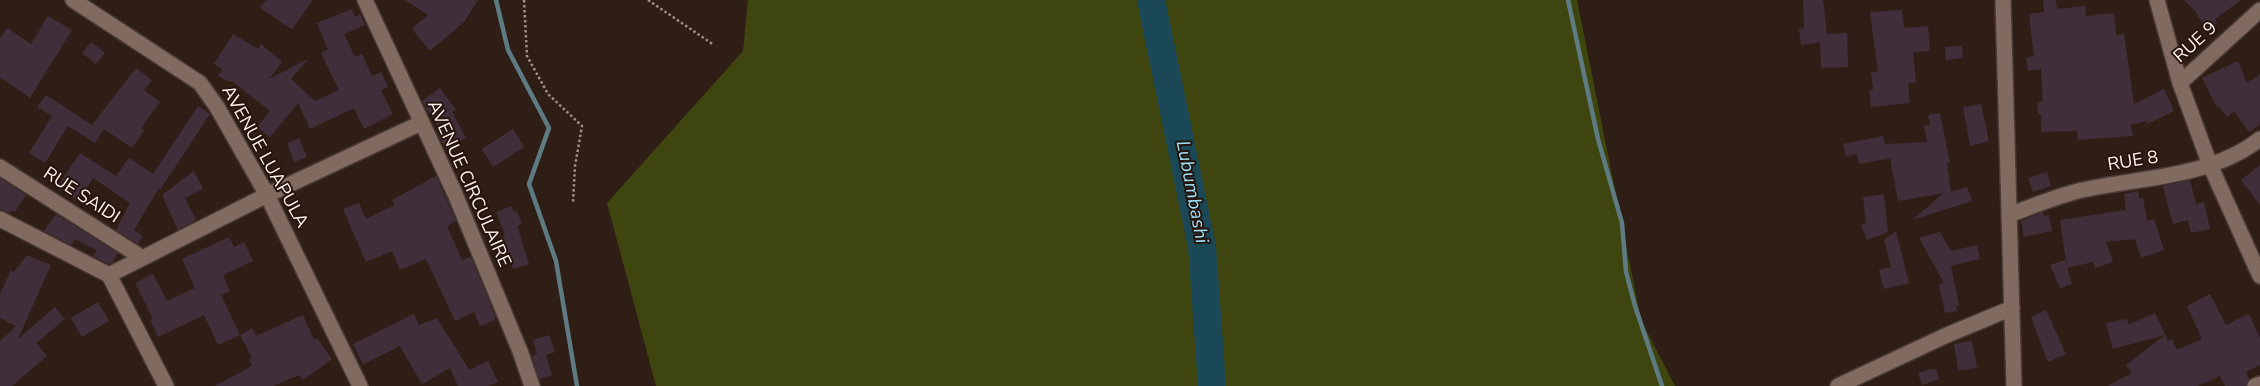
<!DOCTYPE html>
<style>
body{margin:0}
canvas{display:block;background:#2f1e15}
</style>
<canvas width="2260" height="386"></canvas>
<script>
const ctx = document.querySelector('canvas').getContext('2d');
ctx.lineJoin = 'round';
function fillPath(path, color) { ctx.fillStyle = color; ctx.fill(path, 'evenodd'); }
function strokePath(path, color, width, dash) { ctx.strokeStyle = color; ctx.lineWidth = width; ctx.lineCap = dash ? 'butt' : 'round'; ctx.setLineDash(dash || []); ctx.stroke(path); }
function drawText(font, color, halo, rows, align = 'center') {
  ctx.font = font + ' "Nunito Sans",sans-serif'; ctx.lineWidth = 4; ctx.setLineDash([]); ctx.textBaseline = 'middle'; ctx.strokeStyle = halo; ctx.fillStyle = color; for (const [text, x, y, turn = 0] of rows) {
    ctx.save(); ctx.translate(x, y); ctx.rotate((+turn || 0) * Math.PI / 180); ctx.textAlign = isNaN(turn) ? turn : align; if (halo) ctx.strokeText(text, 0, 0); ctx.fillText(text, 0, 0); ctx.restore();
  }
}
fillPath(new Path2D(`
 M748,0H1577L1641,320L1675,386H656L607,203L743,51Z`), '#3e450f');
strokePath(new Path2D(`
 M496,0L508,50L549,128L529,184L556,261L577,386
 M1568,0L1598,139L1622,223L1626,272L1635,306L1662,386`), '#5e7b83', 4.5);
strokePath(new Path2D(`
 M1151,0L1202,247L1212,386`), '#1a4857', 28);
fillPath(new Path2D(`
 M266,0H313L292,29L260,8Z
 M405,0H478L464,22L430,51L412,29L428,15Z
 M1803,0H1823L1827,34L1847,33L1848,67L1821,68L1820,42L1801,45L1799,29L1804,28Z
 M2043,0H2056L2057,9L2085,6L2086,16L2114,13L2116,35L2124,34L2134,104L2164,89L2174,111L2147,124V121L2131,125L2133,136L2078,140L2077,131L2041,132V114H2038L2037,102L2043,101L2041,69L2028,71L2026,58L2034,56L2029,14L2044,12Z
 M2184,0H2241L2215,19L2217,23L2206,29L2195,11Z
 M352,9L355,17L360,14L365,25L344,34L355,57L362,54L372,76L381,72L388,87L381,90L393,114L364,129L354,108L310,129L298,103L270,137L257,127L270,111L232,81L230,82L218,76L222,69L214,64L233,34L258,49L261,44L282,62L269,79L308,59L291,79L315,101L339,90L321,53L328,49L317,23Z
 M1902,10L1904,28L1928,26L1930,51L1913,52L1916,82L1908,83L1910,103L1871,107L1869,90H1873L1871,72H1878L1870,12Z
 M48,16L72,30L30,98L0,77V38L7,28L31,44Z
 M91,42L105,53L96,64L82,53Z
 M1962,46L1963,58L1946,60L1945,47Z
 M2238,61L2247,83L2260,74V124L2249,132L2234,111L2227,117L2219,107L2217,108L2202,78Z
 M136,68L152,80L144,90L160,102L141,128L144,130L132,148L104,129L95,143L68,126L45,163L29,153L52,116L37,107L46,95L92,125Z
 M440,88L456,110L452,112L466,138L446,149L437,132L440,130L422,101Z
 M1981,104L1989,141L1970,146L1963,107Z
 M198,106L210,114L160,190L159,188L134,230L143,236L138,244L116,230L130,203L93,178L78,201L57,187L80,153L116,176L129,158L153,174Z
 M1940,113L1950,163H1947L1951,192L1967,187L1972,201L1912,220L1944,193L1898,201L1890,158L1859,164L1857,154L1846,156L1843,144L1883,136L1885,144L1927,142L1924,126L1930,125L1928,115Z
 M513,129L524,147L493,167L482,149Z
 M299,138L307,157L294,162L287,143Z
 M2260,165V205L2241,180Z
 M194,171L203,189L185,198L196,220L178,230L162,195Z
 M2047,172L2051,186L2033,192L2028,178Z
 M436,176L456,221L447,226L462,260L471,257L495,316V320L480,326L474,312L455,321L426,259L400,270L392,251L366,262L343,209L359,203L366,219L395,205L392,200Z
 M0,178L26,195L15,212L12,210L10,213L0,209Z
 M2190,180L2196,204L2204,202L2210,229L2191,233L2188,220L2173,224L2163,186Z
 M2138,191L2139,198H2143L2147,221L2154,219L2164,250L2141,258L2135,239L2106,242L2113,262L2095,268L2093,262L2067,268L2060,220L2126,210L2124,194Z
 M1884,194L1888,232L1867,240L1861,225L1866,223L1863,197Z
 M511,206L514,212L517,211L522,224L517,226L529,264L513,269L503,236L505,235L496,212Z
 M2043,212L2044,216L2049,215L2052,231L2024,237L2021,221Z
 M56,214L118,253L112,263L109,264L93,256L97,250L75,239L71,245L44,231Z
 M1896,231L1909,283L1884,289L1879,270L1891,267L1884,240Z
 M1940,232L1951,251L1977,245L1980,259L1951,266L1959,306H1956L1957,311L1945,313L1939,284L1944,283L1919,238Z
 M229,237L234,247L244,242L253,261L223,275L230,291L221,295L240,335L218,345L204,315L158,337L150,320L153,319L135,283L153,274L167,301L195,288L182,259Z
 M27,255L51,265L18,339L55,307L65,319L36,343L47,356L12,386H0V341L16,326L0,318V294L11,270L14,272Z
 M2065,260L2072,284L2060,288L2050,265Z
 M2210,294L2226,325L2249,314L2260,338V365L2246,372L2249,379L2246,386H2225L2220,376L2197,386H2108L2132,373L2126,365L2165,335L2113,349L2106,323L2127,319L2128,325L2155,313L2168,341L2172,339L2177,350L2202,339L2187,306Z
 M98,302L109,321L82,337L71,318Z
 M2046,310L2066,354L2048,362L2031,317Z
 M414,314L419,325L437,318L469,370L488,361L498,382L488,386H458L450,368L422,384L400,346L363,364L353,344Z
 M303,315L314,340L317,338L332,359L303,380L299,375L273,386H215L252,366L249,359L252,358L240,335L252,328L256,336Z
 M549,335L555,352L546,355L552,375L539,379L532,356L537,354L533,340Z
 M1972,341L1977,368L1958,370L1954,344Z
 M1931,369H1936L1939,379L1922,385L1918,373Z`), '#402f3b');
const minor = new Path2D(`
 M73,0L200,83L217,107L267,195L360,386
 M365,0L455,194L520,351L532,386
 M2003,0L2014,386
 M2157,0L2180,83L2210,165L2260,276
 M2180,83L2260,10
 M0,167L141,257
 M2009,215C2033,206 2057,196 2082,190C2141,177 2210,178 2260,139
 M0,219L109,275L166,386
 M109,275L267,195L421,123
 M1838,386L1947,335L2012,308
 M2255,386L2260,384`);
strokePath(minor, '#4a3a35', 18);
strokePath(new Path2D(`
 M524,0L527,56L548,94L582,126L575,166L573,203
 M648,0L714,45`), '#9f9088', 2.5, [2.5, 2.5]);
strokePath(minor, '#816b61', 15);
drawText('18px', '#fef1eb', '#25140c', [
 ["RUE 9",2196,43,-42],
 ["AVENUE LUAPULA",264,157,61],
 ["RUE 8",2133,162,-9],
 ["AVENUE CIRCULAIRE",468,184,66],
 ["RUE SAIDI",81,196,33]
]);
drawText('italic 19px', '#9edff8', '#25140c', [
 ["Lubumbashi",1191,192,79]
]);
</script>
